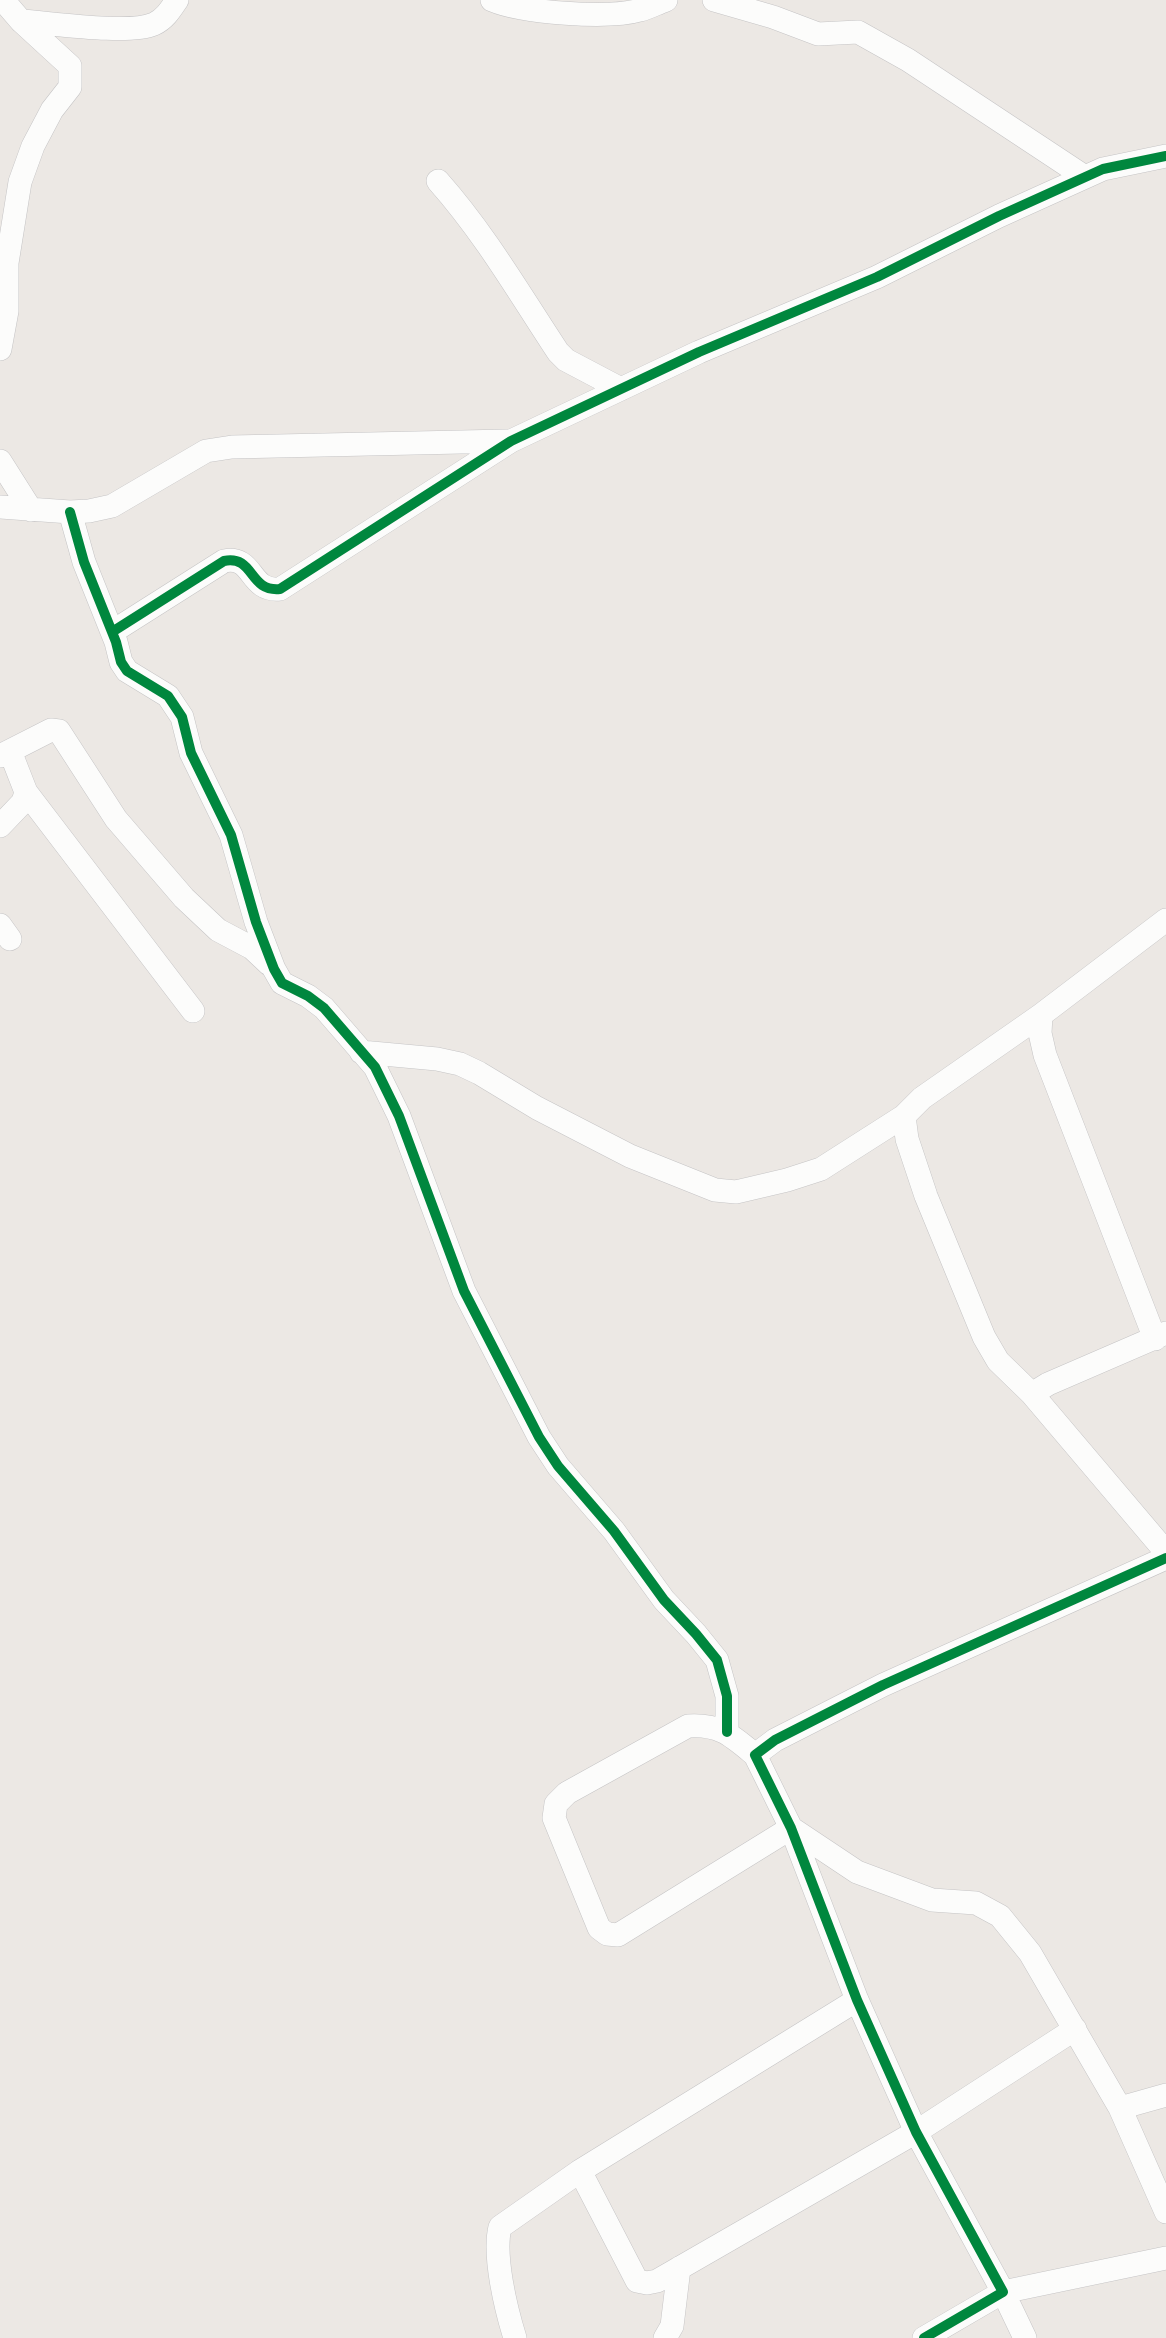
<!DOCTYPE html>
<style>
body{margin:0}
canvas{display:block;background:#ece8e4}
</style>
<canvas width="1166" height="2338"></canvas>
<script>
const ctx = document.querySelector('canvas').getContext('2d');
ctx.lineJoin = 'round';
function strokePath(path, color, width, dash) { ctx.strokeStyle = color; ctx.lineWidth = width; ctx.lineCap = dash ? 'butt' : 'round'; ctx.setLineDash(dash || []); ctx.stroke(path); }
const minor = new Path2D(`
 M492,0C522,13 609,19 640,10C649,8 657,3 666,0
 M714,0L773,17L818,34L858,32L908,60L1085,177
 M21,21C51,23 129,35 154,24C165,19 171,9 177,0
 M438,181C485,234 519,293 558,352L566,360L621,389
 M0,349L7,311V263L20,182L33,146L52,110L70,87V66L21,21L3,0
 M0,461L31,510
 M0,507L70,512L89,511L112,506L206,451L232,447L507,441
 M70,512L84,562L116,642L121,662L127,671L168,696L182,717L191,753L231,835L256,922L274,969L282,983L308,996L324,1008L375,1067L399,1116L464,1291L539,1437L558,1466L614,1531L664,1600L696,1634L717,1660L727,1696V1732
 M112,632L224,561C255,555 248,592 280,589L511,441L699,352L877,277L999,216L1103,169L1166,156
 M0,756L51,730L59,731L116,819L184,898L218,930L252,948L269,964
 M26,792L193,1011
 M0,826L23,802L26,792L10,751
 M0,925L10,939
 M1041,1015L922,1098L904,1116L907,1139L926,1196L984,1337L998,1361L1032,1394L1166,1552
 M361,1052L437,1059L460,1064L479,1073L537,1108L630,1156L715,1190L736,1192L787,1180L821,1169L904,1116
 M1155,1339L1045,1055L1040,1033L1041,1015L1166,920
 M1032,1394L1048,1384L1166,1333
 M755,1755C731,1735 720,1724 688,1726L567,1793L556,1804L554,1818L599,1928L607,1934L618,1935L791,1828L857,1872L932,1900L976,1903L1000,1916L1030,1953L1120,2108
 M857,2000L580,2171L637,2281L647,2283L657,2281L916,2132L1075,2029
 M1166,2095L1120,2108L1166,2212
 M515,2338C506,2309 493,2256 500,2227L580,2171
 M665,2338L672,2326L679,2268
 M924,2338L1003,2292L916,2132L857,2000L791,1828L755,1755L775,1740L883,1685L1166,1558
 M1025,2338L1003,2292L1166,2258`);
strokePath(minor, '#c5c4c5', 24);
strokePath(minor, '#fcfcfb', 23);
strokePath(new Path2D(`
 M70,512L84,562L116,642L121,662L127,671L168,696L182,717L191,753L231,835L256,922L274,969L282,983L308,996L324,1008L375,1067L399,1116L464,1291L539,1437L558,1466L614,1531L664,1600L696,1634L717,1660L727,1696V1732
 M112,632L224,561C255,555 248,592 280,589L511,441L699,352L877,277L999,216L1103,169L1166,156
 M924,2338L1003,2292L916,2132L857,2000L791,1828L755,1755L775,1740L883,1685L1166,1558`), '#00873e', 10);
</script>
